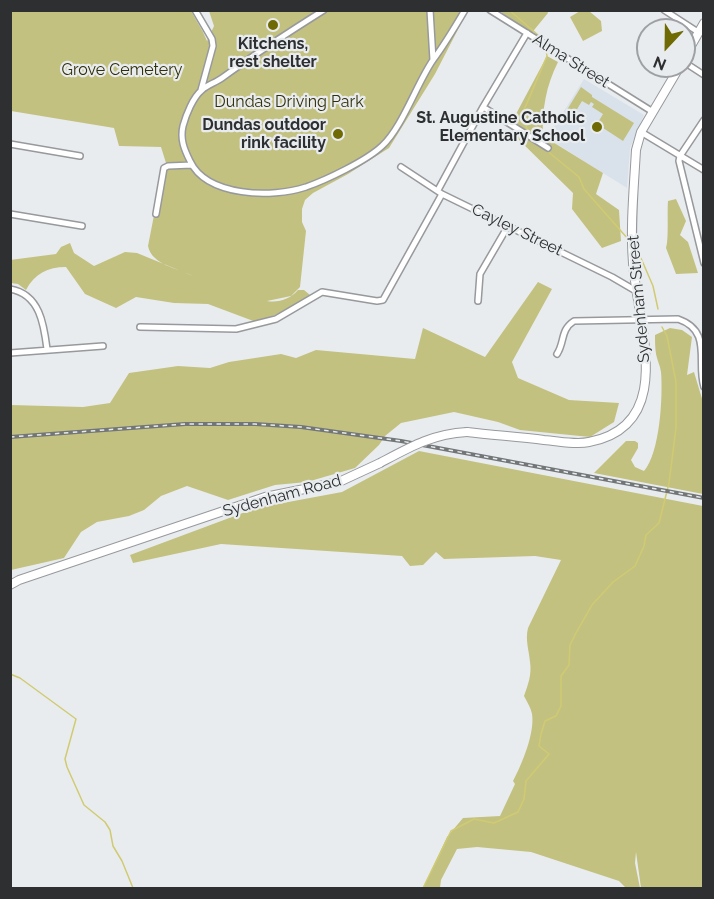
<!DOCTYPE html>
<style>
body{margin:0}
#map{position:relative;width:714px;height:899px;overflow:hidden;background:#e9ecef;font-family:Raleway,sans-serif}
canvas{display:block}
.frame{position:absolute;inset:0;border:12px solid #2d2f30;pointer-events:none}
.north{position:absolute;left:636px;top:18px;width:60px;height:60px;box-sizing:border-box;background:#e9ecef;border:2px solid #9ea0a3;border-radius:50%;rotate:202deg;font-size:16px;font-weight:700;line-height:24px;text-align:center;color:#2d2f30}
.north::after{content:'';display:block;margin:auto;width:21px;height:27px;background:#6f6a03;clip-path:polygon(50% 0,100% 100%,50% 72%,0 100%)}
</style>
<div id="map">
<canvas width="714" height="899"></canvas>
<div class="frame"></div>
<div class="north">N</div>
</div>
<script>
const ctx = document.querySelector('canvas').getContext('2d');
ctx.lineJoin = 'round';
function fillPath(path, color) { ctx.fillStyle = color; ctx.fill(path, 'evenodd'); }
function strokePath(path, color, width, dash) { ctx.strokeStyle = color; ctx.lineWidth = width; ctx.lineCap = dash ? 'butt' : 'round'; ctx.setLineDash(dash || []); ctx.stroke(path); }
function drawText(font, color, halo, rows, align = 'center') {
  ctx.font = font + ' Raleway,sans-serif'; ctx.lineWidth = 4.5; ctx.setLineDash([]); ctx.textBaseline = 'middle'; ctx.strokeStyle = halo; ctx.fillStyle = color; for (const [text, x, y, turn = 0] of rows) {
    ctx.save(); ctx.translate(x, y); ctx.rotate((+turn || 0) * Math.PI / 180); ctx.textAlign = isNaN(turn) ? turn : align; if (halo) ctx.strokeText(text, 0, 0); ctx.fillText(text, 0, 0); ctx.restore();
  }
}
fillPath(new Path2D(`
 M584,79L644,115L630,148L627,188L547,138Z`), '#d9e1ea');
fillPath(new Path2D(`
 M465,10L467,12L435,74L389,148L348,174L313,193L305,200L302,209V222L306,231L300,287L291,296L267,301C279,303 290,299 298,290H304L310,295L291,309L256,322L208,304L174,303L136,297L116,308L85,294L66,267C48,267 34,274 26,290L18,284L11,283L10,260L56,254L61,247L70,243L74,253L94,266L125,252L137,253L193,276C177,268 152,265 148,246L163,169L169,163H166L161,147L119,146L114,128L11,111V11H191L203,32L207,41L214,26L209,11Z
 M547,10L548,13L530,35L500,11Z
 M580,11H589L601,21L602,31L583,41L570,17Z
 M547,56L558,62C546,86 542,109 543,136L603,173L596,194L619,210L621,241L602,248L572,209L573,193L514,135L516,114Z
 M581,87L592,95V97L634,123L623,141L597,124L603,114L592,107L594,104L591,102L589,105L582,101L576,111L572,109L566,120L562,118Z
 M676,199L686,221L680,235L688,242L698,273L676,274L666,248C669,239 667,213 668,201Z
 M538,282L552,289L512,362L518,378L569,400L619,403L614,422L590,437L520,430L498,422L454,412L401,423L385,436L379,445L355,468L307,482L275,485L228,500L187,486L161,496L144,510L129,516L97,522L81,532L64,558L11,570V405L83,407L110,403L129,373L178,366L210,368L229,362L281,354L296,358L316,350L415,359L423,328L485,357Z
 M670,328L682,330L692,337L687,375L694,372L703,402V494L594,473L626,441H635L638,443V448L631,460L635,467L644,471C660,453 663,396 661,372C660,365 657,360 656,354C655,348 655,341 655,335Z
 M419,451L703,506V888H641L636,852L635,863L640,888H626L619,881L531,852L477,847L457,849L441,880L440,888H423L447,837L463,818L500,816L515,784L513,781C522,764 535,733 532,714C531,708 527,702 524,696C528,685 532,674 530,662C529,650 525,640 528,628L561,560L535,556L444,559L436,552L423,565L410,566L402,556L221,544L133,563L130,555L256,508L342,492Z`), '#c3c180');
strokePath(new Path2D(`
 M509,10L545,41
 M529,133L525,124L524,110L547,56L546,50
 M546,150L579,177L584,189L628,239
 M637,249L653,286L658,309
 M10,674L20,678L76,719L65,759L67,767L84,805L105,822L110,830L113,846L122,861L133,888
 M423,888L451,831L474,819L494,823L518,812L524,799L526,781L549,754L539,746L541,734L545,721L556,716L561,706V676L569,665L570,645L576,633L592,605L613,582L635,566L644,546L646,535L659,523L669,483L676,428V382L667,336L662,327`), '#d0cb72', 1.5);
const street = new Path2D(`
 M195,10L212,39L213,46L201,90
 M324,10C289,32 255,54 222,78C215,83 207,85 202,90C193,97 186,115 183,126C180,139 184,149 190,161C207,197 272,198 306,187C326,180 366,161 382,146C402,128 417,83 433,60C445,44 455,27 465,10
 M430,10L433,60
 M490,10L653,112
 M664,10L698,32
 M684,62L704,75
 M483,107L548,148
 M704,120L680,156L679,161L704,263
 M641,132L704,170
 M10,144L80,156
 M401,167L442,194L612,277L636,291
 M438,190L483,107L527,33
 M10,214L82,226
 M156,214L164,168L168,166L192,165
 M10,289C40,294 44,325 47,349
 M478,301L480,274L508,226
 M140,327L236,329L276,319L322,292L377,301L383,300L442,194
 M10,353L103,346
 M557,354C565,342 560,330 574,321L678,319C713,331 696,362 704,387`);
const secondary = new Path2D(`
 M684,58L704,23
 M467,432C493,435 519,437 544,440C559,441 575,445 589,442C678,425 637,323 633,263C630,226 634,187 636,150L641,132L680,66
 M10,585L19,580L265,497L339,482L380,463`);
strokePath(street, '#97999c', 8);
strokePath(secondary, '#97999c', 10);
strokePath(street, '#fff', 5);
strokePath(secondary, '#fff', 8);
const rail = new Path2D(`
 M10,437L185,424H255L301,427L401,441L704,498`);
strokePath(rail, '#737677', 4);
strokePath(rail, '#e9ecef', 1.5, [4.5]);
const secondaryBridge = new Path2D(`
 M380,463C410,447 432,434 467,432`);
strokePath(secondaryBridge, '#97999c', 10, []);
strokePath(secondaryBridge, '#fff', 8);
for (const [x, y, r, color] of [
 [273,25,6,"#6f6a03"],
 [597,127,6,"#6f6a03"],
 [338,134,6,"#6f6a03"]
]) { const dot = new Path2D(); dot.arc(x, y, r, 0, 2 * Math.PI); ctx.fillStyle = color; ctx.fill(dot); strokePath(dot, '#e9ecef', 2); }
drawText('bold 16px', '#2d2f30', '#e9ecef', [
 ["Kitchens,",273,44,"center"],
 ["rest shelter",273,62,"center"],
 ["St. Augustine Catholic",585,118],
 ["Elementary School",585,136],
 ["Dundas outdoor",326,125],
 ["rink facility",326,143]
], 'right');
drawText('16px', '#2d2f30', '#e9ecef', [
 ["Alma Street",571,61,32],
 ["Cayley Street",517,230,26],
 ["Sydenham Street",639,299,-95],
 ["Sydenham Road",282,496,-15]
]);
drawText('16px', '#312f07', '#e9ecef', [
 ["Grove Cemetery",122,70],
 ["Dundas Driving Park",289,102]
]);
</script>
